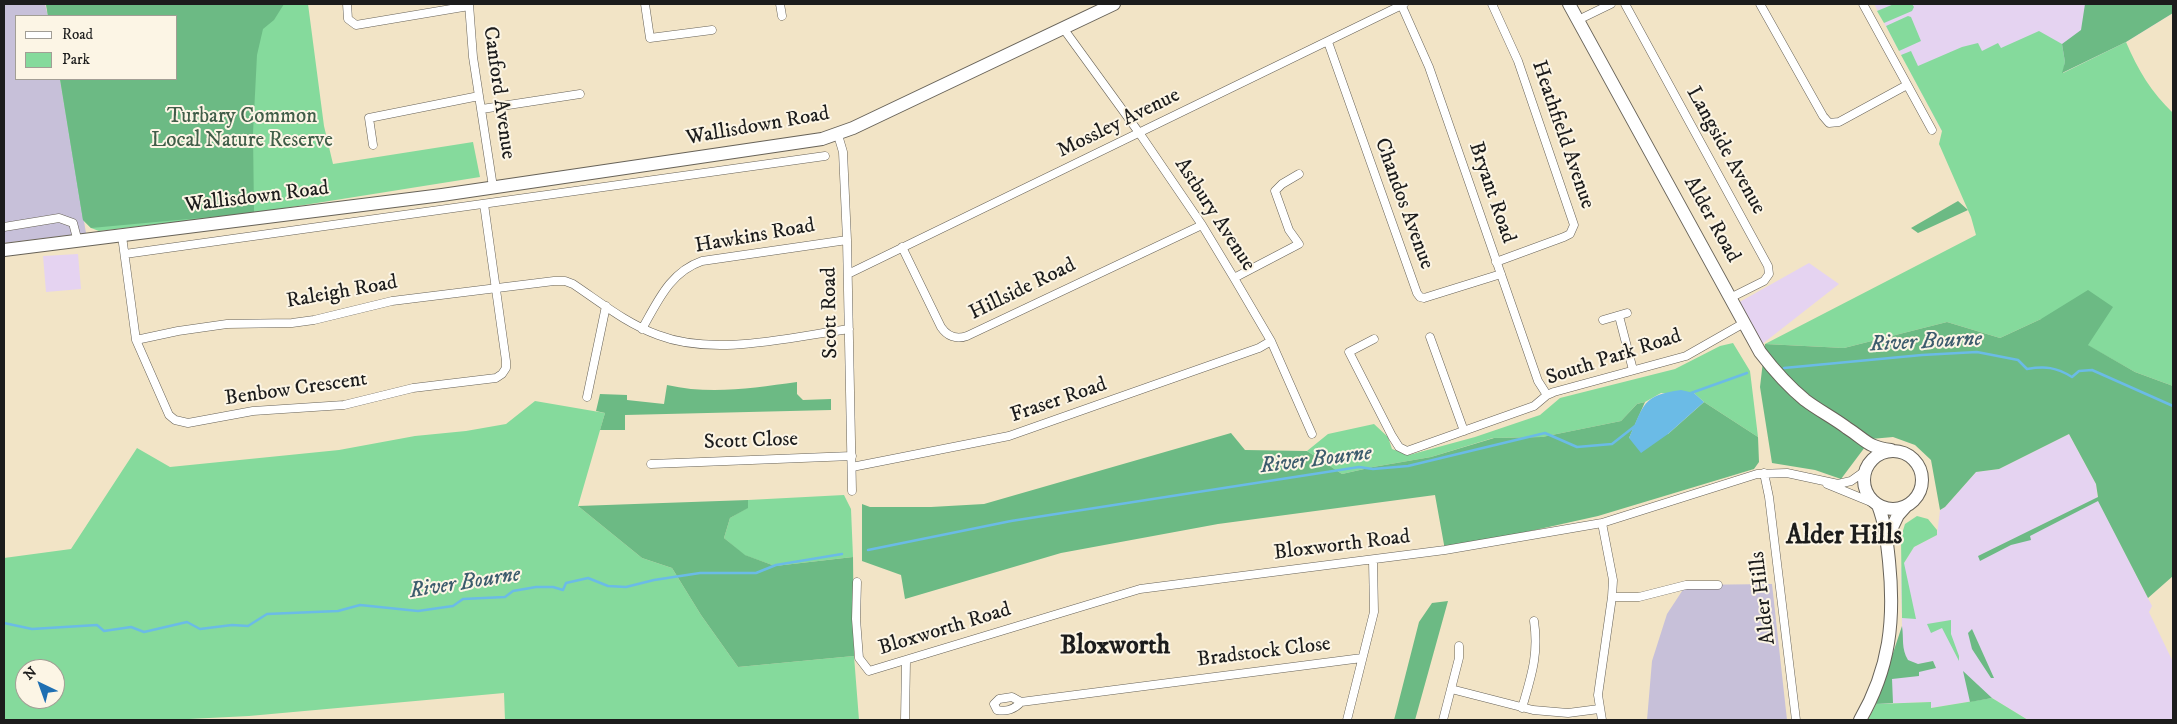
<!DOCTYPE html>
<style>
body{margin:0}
#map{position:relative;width:2177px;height:724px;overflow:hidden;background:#f2e4c6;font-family:"IM FELL DW Pica",serif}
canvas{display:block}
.frame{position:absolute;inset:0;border:5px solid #1c1c1c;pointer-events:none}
.legend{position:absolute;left:15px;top:15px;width:162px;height:65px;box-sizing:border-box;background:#fcf5e5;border:1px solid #a29e95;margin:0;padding:6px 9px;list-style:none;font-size:15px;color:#1c1c1c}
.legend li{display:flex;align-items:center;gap:10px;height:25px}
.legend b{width:25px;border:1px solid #a29e95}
.north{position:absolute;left:15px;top:659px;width:50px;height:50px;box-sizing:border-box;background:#fcf5e5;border:1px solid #a29e95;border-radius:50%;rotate:318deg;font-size:14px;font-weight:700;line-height:20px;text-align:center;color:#1c1c1c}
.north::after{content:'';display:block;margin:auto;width:18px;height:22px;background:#1f6fb2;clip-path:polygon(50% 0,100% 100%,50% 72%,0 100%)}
</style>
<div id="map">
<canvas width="2177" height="724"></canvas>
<div class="frame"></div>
<ul class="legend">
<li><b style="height:6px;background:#fff"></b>Road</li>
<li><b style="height:14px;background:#85da9c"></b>Park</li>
</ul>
<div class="north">N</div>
</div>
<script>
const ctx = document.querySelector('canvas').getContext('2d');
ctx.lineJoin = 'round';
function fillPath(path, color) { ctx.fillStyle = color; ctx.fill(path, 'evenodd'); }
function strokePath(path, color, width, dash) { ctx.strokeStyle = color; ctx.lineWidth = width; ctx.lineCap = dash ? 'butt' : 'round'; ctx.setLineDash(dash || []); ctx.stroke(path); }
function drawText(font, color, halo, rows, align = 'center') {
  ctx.font = font + ' "IM FELL DW Pica",serif'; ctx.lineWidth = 4; ctx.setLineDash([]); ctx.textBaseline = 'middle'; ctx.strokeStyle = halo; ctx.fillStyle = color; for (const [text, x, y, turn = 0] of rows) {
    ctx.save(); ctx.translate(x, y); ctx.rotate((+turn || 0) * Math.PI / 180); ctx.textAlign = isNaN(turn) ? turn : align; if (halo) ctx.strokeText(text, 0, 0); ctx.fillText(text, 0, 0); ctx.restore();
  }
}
fillPath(new Path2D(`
 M1874,4H2173V13L2126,42L1942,131Z
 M78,254L81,289L46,292L43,256Z
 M1809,263L1839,284L1761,345L1736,304Z
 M2069,434L2096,484L2098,500L2152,606L2149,612L2173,662V720H2028L1992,698L1931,708L1930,702L1876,704L1902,626L1901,568L1914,547L1937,535L1940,510L1945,507L1976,472L1999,469Z`), '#e5d3f1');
fillPath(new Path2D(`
 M4,4H45L48,16H16V79H60L86,233L4,243Z
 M1772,584L1787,720H1647L1652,661L1667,614L1686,585Z`), '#c7c0d9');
fillPath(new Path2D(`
 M46,4H308L324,126L333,164L473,142L480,177L254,213L99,231L91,228L83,220L60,79H176V16H48Z
 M1894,4H1912L1914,7L1912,11L1884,23L1877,11Z
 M1908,16L1911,17L1921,41L1899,51L1886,26Z
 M2039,31L2062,44L2065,62L2063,73L2126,42C2138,70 2151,92 2173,113V386L2135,372L2041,319L2000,338L1947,322L1844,348L1765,344L1976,235L1971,217L1939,144L1942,131L1901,55L1911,51L1918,66L1962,47L1978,43L1982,51L1998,43L2001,48Z
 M1733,343L1750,371L1758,437L1704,402L1694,393H1661L1645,402L1637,404L1621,421L1542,437L1493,438L1431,457L1373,467L1342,474L1307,451L1328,434L1374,424L1388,437L1392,449L1409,455L1475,437L1540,415L1560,398L1675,369L1720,346Z
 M535,401L605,413L578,506L642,558L672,568L701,615L738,667L854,656L859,720H505L504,693L249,716L169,720H4V558L71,549L137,448L170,467L339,450L415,436L466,431L506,424ZM25,669H55V699H25Z
 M844,495L851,509L853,557L775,566L744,555L724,538L730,518L747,508L748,500Z
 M1917,516L1928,519L1937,530V535L1914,547L1904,563L1916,619L1902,618L1901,537L1905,524Z
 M1951,620V634L1959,656V661L1942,628L1931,633L1927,624Z
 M1992,698L2028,720H1868L1876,704L1931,702V708Z`), '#85da9c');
fillPath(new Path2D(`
 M46,4H284L274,20L263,29L257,55L253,133L254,213L91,228L83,220L60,79H176V16H48Z
 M2085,4H2173V13L2126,42L2062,73L2065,62L2062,44L2081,30Z
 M1958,201L1968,210L1918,233L1911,228Z
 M2088,290L2113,307L2088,345L2135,372L2173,386V576L2148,598L2098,501L2030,536L2031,540L2011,545L1980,561L1978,556L2098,497L2096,484L2069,434L1999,469L1976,472L1945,507L1940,510L1931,460L1915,445L1893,437L1871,439L1841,479L1815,470L1772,463L1760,387L1765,344L1844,348L1947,322L2000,338L2041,319Z
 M797,382V394L803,400L831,399V410L625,415V430H600L605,413L596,411L600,394L627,395V400L664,404L667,385C711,395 753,388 797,382Z
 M1645,402L1629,438L1668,434L1704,402L1758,437L1759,462L1754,469L1598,516L1445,550L1435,495L1218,524L1061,553L905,599L901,575L862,561V504L870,507H931L984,504L1231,433L1245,450L1307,451L1342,474L1373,467L1431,457L1494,438L1542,437L1621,421L1637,404Z
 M748,500V508L730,518L724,538L745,555L775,566L853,557L854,656L738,667L701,615L672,568L642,558L578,506Z
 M1448,601L1415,720H1394L1419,622L1432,603Z
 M1902,626C1904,639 1901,648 1908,660L1918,664L1933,661L1936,668L1919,672V676L1892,679L1893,703L1876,704Z
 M1972,629L1994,678H1991L1972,649L1968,633Z
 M1963,671L1992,698L1970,702Z`), '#6cba84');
fillPath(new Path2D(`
 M1681,390L1694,393L1704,402L1668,434L1641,453L1629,438C1644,405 1642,395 1681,390Z`), '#6bbbe6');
strokePath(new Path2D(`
 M1784,368L1922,355L1977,352L2018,360L2027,369C2045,366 2056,367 2072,377L2079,371L2092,370L2173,406
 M1691,393L1747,373
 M868,550L1011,521L1359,467L1373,469L1408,466L1545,433L1577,447L1612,444L1635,426
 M4,623L32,629L97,625L104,631L131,627L144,632L187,622L200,629L232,625L248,626L267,614L338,611L360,605L418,611L453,606L463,599L505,597L513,591L536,587H553L563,590L566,583L588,578L608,586L626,587L654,580L700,573H756L776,565L842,554`), '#6bbbe6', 2.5);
const street = new Path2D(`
 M347,4L348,19L356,25L469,6
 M469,4L473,57L493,187
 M645,4L650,38L712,30
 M780,4L782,16
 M1401,4L1429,67L1538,381L1547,395
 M1492,4L1518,61L1574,225L1570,234L1564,237L1496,262
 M1625,4L1768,266L1769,274L1764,281L1730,298
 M1760,4L1823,116L1829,123L1839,122L1907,85
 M1863,4L1932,130
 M1578,20L1611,4
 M1063,28L1140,134L1202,225L1234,278L1271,341L1312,434
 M1328,42L1417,293L1420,297L1424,298L1501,274
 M482,109L580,94
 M838,135L843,152L847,240L852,491
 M373,145L369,118L479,96
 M4,227L59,218L73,223L78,242
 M122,236L136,340L169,415L175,420L188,423L253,411L344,405L413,388L496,378L502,374L506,368V361L484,204
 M902,247L941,327C947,336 956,340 967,336L1202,225
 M125,254L825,156
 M848,274L1404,4
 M1234,278L1299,244L1289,230L1275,191L1282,184L1299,174
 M1619,316L1633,370
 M1603,320L1627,313
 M642,329C658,301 670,272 702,261L847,240
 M1430,337L1464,431
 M1374,339L1349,352L1392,436L1399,447L1407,451L1534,406L1547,395L1554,392L1686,356L1744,323
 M136,340L178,331L227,324L292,323L314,320L392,301L554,281H565L573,284C600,302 627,324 658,335C715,357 790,337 849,329
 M587,397L606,306
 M651,464L852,456
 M852,467L1009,436L1259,348L1271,341
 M1764,473L1769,497L1796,720
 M1827,484L1876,504
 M857,582L856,619L859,658L869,671L1140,589L1445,550L1602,523L1757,474L1787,473L1838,484L1851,481L1865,471
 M1612,597H1639L1686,585H1718
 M1451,689L1533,710L1568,713L1599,709
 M1021,702L1012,697L999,699L994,704L997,710C1006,712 1015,709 1021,702L1362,658
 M1522,708C1531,677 1539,655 1534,621
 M905,720L906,661
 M1347,720L1374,612L1373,560
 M1443,720L1459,658V646
 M1602,720L1598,695L1612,597L1613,580L1602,523`);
const primary = new Path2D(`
 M1569,4L1760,352C1773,369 1788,386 1805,400C1818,410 1834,418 1847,428C1866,440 1867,447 1891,450
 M4,250L442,195L822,139L853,128L1114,4
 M1864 480a29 29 0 1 1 58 0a29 29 0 1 1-58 0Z
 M1887,538L1898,515L1906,506
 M1860,720C1890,668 1895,620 1889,561C1887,542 1885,523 1878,505`);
strokePath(street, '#676258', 9);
strokePath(primary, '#676258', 14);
strokePath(street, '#fff', 8);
strokePath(primary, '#fff', 12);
drawText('21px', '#1c1c1c', '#fcf5e5', [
 ["Canford Avenue",498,93,82],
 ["Mossley Avenue",1119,124,-26],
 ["Wallisdown Road",758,127,-10],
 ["Heathfield Avenue",1562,135,71],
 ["Langside Avenue",1725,151,61],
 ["Bryant Road",1491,193,71],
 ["Wallisdown Road",257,198,-7],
 ["Chandos Avenue",1403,204,70],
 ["Astbury Avenue",1214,215,57],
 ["Alder Road",1711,220,61],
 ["Hawkins Road",755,237,-10],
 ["Hillside Road",1023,290,-26],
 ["Raleigh Road",342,293,-10],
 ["Scott Road",831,313,-91],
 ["South Park Road",1614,358,-18],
 ["Benbow Crescent",296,390,-8],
 ["Fraser Road",1059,401,-19],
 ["Scott Close",751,442,-2],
 ["Bloxworth Road",1342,546,-7],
 ["Alder Hills",1764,598,-97],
 ["Bloxworth Road",945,630,-17],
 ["Bradstock Close",1264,653,-7]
]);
drawText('21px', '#415e49', '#fcf5e5', [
 ["Turbary Common",242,118],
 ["Local Nature Reserve",242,142]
]);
drawText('italic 22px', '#3c5c6d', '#fcf5e5', [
 ["River Bourne",1926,343,-3],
 ["River Bourne",1316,461,-7],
 ["River Bourne",465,584,-9]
]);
drawText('bold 26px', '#1c1c1c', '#fcf5e5', [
 ["Alder Hills",1844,538],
 ["Bloxworth",1115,648]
]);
</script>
